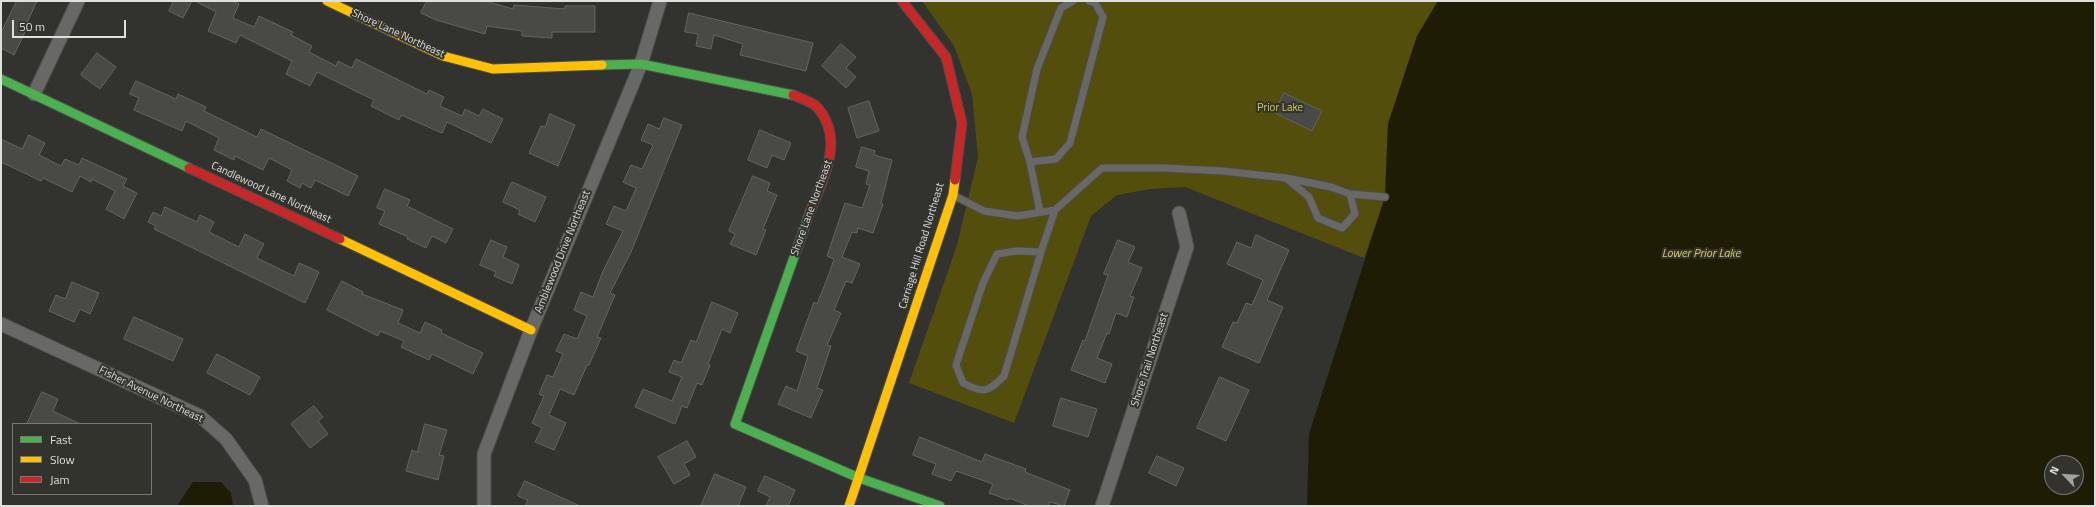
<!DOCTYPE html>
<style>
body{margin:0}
#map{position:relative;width:2096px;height:507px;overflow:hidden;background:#32322f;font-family:"Titillium Web",sans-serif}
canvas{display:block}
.frame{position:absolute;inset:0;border:2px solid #dfdfdb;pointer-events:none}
.legend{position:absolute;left:12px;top:423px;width:140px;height:72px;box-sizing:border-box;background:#33332e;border:1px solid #787873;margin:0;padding:5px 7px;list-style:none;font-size:12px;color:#dfdfdb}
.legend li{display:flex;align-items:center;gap:8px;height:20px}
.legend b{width:20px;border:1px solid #787873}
.north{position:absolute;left:2044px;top:455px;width:40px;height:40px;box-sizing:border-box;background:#33332e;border:1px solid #787873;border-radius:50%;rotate:295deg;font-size:11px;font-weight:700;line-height:16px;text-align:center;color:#dfdfdb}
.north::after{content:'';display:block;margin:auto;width:14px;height:18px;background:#a2a29f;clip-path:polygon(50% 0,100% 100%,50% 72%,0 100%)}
.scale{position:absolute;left:12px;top:20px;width:114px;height:18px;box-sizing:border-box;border:2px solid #dfdfdb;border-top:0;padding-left:5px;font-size:12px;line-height:14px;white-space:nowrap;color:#dfdfdb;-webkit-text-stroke:3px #33332e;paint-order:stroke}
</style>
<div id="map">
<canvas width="2096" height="507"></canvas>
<div class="frame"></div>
<ul class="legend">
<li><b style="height:5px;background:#4caf50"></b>Fast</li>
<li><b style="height:5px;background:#ffc107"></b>Slow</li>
<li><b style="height:5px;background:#c62828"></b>Jam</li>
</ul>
<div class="north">N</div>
<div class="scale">50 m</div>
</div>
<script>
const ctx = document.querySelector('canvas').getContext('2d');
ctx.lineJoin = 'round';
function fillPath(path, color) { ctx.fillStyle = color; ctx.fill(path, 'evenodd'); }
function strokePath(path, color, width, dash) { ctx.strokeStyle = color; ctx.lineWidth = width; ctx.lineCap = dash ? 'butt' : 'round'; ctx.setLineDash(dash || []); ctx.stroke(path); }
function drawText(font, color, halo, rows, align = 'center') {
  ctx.font = font + ' "Titillium Web",sans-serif'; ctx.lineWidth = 4; ctx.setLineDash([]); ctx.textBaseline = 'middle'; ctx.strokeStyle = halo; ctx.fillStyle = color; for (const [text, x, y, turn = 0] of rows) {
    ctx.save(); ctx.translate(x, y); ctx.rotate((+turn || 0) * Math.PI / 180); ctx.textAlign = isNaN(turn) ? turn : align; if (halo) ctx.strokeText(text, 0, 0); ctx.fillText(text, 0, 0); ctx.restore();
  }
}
fillPath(new Path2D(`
 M922,1H1438L1417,36L1388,124L1385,197L1364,258L1185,187L1150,189L1117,195L1091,216L1014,423L909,383L957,245L978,157L972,94L954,46Z`), '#534e0b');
fillPath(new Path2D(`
 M1438,1H2095V506H1307L1309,434L1385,197L1388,124L1417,36ZM2052,463H2076V487H2052Z
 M193,482H221L231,493L233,506H177Z`), '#1f1c06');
const building = new Path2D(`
 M17,1H37L25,27L27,28L14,55L1,48V33Z
 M174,1H192L183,18L169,11Z
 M195,1H232L239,4L233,18L254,27L259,16L293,32L291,35L312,46L309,52L336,66L338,61L352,68L356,59L427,94L429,90L444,97L440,106L462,116L465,109L479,116L483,109L503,119L491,143L447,122L442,133L401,115L399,120L371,106L374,100L317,72L310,86L286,74L292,61L240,35L236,43L208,31L216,12Z
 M427,1H485L513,9L514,5L565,9V6H595V32H552V38L522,36V31L487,26L485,34L436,20L421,13Z
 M689,13L813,43L806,71L740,55L743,44L714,35L711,49L696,46L698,34L685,32Z
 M841,44L856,57L846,68L856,77L846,88L822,66Z
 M97,53L116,67L100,89L81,75Z
 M136,81L176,99L178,94L206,107L204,111L257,137L261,129L358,176L348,196L315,180L311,188L302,183L300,188L287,181L292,170L269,158L263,170L235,156L234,160L214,150L219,138L186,121L182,131L134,110L139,98L130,94Z
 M1284,93L1322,111L1312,131L1275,113Z
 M869,101L879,131L857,138L848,108Z
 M550,114L575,125L558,166L529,153L541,126L545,127Z
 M664,118L682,125L631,252L610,293L615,295L597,337L601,338L589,365H587L574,395L560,389L549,415L566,423L554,450L535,442L542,428L532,423L544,396L539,394L547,375L553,377L563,354L556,351L564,334L577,339L587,316L574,310L581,292L593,297L603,271L623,231L606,224L614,206L626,211L636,188L623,182L631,165L642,169L653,145L641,140L648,124L659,129Z
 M760,130L791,143L784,160L772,155L767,168L748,160Z
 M29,135L45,143L39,155L61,166L65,159L79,165L82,158L127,179L123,186L137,193L124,219L106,209L115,191L92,179L91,182L80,176L72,192L43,178L41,181L1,162V139L22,149Z
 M862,147L875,151L874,155L892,160L881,203L883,204L873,233L858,228L857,233L852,232L842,257L860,264L852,283L846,281L834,310L841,313L827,345L831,346L817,388L823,390L811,418L778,404L786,386L797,391L808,356L796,351L814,302L817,304L829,274L834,259L827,256L845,203L862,208L870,185L866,184L869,171L856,167Z
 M753,176L770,183L767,191L777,195L763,229L766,230L756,255L730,244L735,234L729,231Z
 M512,182L546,197L535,222L518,214L520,210L503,202Z
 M385,189L410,200L407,206L453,229L446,243L432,236L426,248L407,239L408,237L379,224L385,211L377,208Z
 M165,207L197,222L200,215L214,222L209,232L239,247L245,234L264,244L257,258L294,276L299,263L319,272L305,303L154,229L156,226L148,222L153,212L161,216Z
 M1256,235L1289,250L1267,300L1283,307L1259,363L1222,347L1233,322L1237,323L1246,303L1252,305L1263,280L1227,264L1237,242L1251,248Z
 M491,240L507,247L503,257L519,265L512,284L494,276L496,272L480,265Z
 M1118,240L1135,247L1128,262L1142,268L1130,296L1134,297L1127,317L1116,313L1109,334L1107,333L1097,358L1112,364L1105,383L1071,370L1083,340L1085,341L1108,275L1104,274Z
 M342,281L363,292L362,294L403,310L398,323L420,333L425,322L442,330L441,333L483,353L473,374L432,354L429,360L401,347L404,341L380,331L378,336L327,310Z
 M72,282L99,293L90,314L80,309L74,322L49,311L56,295L65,299Z
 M712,302L738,313L730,333L722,329L708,364L710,365L702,385L697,383L687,408L682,406L675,424L635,407L643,389L672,401L682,377L669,372L674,360L681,363L691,340L696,342Z
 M134,317L183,339L173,361L124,339Z
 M217,354L260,377L250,395L207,373Z
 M1220,377L1249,390L1226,441L1197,428Z
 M42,392L58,399L53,411L80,424H27Z
 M1061,398L1097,409L1088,437L1053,426Z
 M314,406L323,417L318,421L328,434L310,448L291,424Z
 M425,424L447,430L439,455L444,456L438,480L406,471L412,450L417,452Z
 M920,437L982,462L985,454L1026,469L1025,472L1070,490L1064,506L1050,502L1048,506H1029L1009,498L1008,500L989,493L993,484L956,471L951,481L932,474L936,464L913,455Z
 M687,441L696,457L684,464L690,475L674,484L658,457Z
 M1157,456L1184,468L1176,486L1149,473Z
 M715,474L746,487L738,506H701Z
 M765,476L795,490L788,506H766L770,497L758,491Z
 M525,481L580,506H525L528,500L518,496Z`);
fillPath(building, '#494946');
strokePath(building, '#646461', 1);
const lane = new Path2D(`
 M1030,162L1056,159L1070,143L1103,17L1095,3L1089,1
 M1350,194L1385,197
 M953,195L984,211L1017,216L1055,210L1102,168H1163L1223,171L1286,178L1309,197L1318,218L1342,228L1355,214L1350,194L1331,187L1286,178
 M1040,212L1030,162L1022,137L1037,69L1061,8L1073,1
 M1041,252L1004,376C988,392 984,394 963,383L956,365L983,283L997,254L1017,251L1041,252L1055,210`);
const street = new Path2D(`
 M34,94L78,1
 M1,324L200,416L226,439L255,480L262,506
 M484,506V454L531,330L641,64L660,1
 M1102,506L1187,247L1179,213`);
const fast = new Path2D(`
 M602,65L641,64L793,95
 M1,79L189,168
 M810,212L735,424L859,478L940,506`);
const slow = new Path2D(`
 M327,1L443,56L493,69L602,65
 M340,239L531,330
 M849,506L953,195L955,180`);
const jam = new Path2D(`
 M902,1L946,57L962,123L955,180
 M793,95C800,98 813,102 818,108C845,141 823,178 810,212
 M189,168L340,239`);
strokePath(lane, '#4d4d4b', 9);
strokePath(street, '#4d4d4b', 15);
strokePath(fast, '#4d4d4b', 11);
strokePath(slow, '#4d4d4b', 11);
strokePath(jam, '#4d4d4b', 11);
strokePath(lane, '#686866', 7);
strokePath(street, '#686866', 13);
strokePath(fast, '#4caf50', 9);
strokePath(slow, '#ffc107', 9);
strokePath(jam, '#c62828', 9);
drawText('11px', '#dfdfdb', '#33332e', [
 ["Shore Lane Northeast",398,34,25],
 ["Candlewood Lane Northeast",271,193,25],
 ["Shore Lane Northeast",812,208,-70],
 ["Carriage Hill Road Northeast",922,246,-73],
 ["Amblewood Drive Northeast",563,252,-68],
 ["Shore Trail Northeast",1150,360,-72],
 ["Fisher Avenue Northeast",151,395,26]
]);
drawText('11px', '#d4ca58', '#33332e', [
 ["Prior Lake",1280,108]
]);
drawText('italic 12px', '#d8ce5c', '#33332e', [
 ["Lower Prior Lake",1701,254]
]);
</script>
